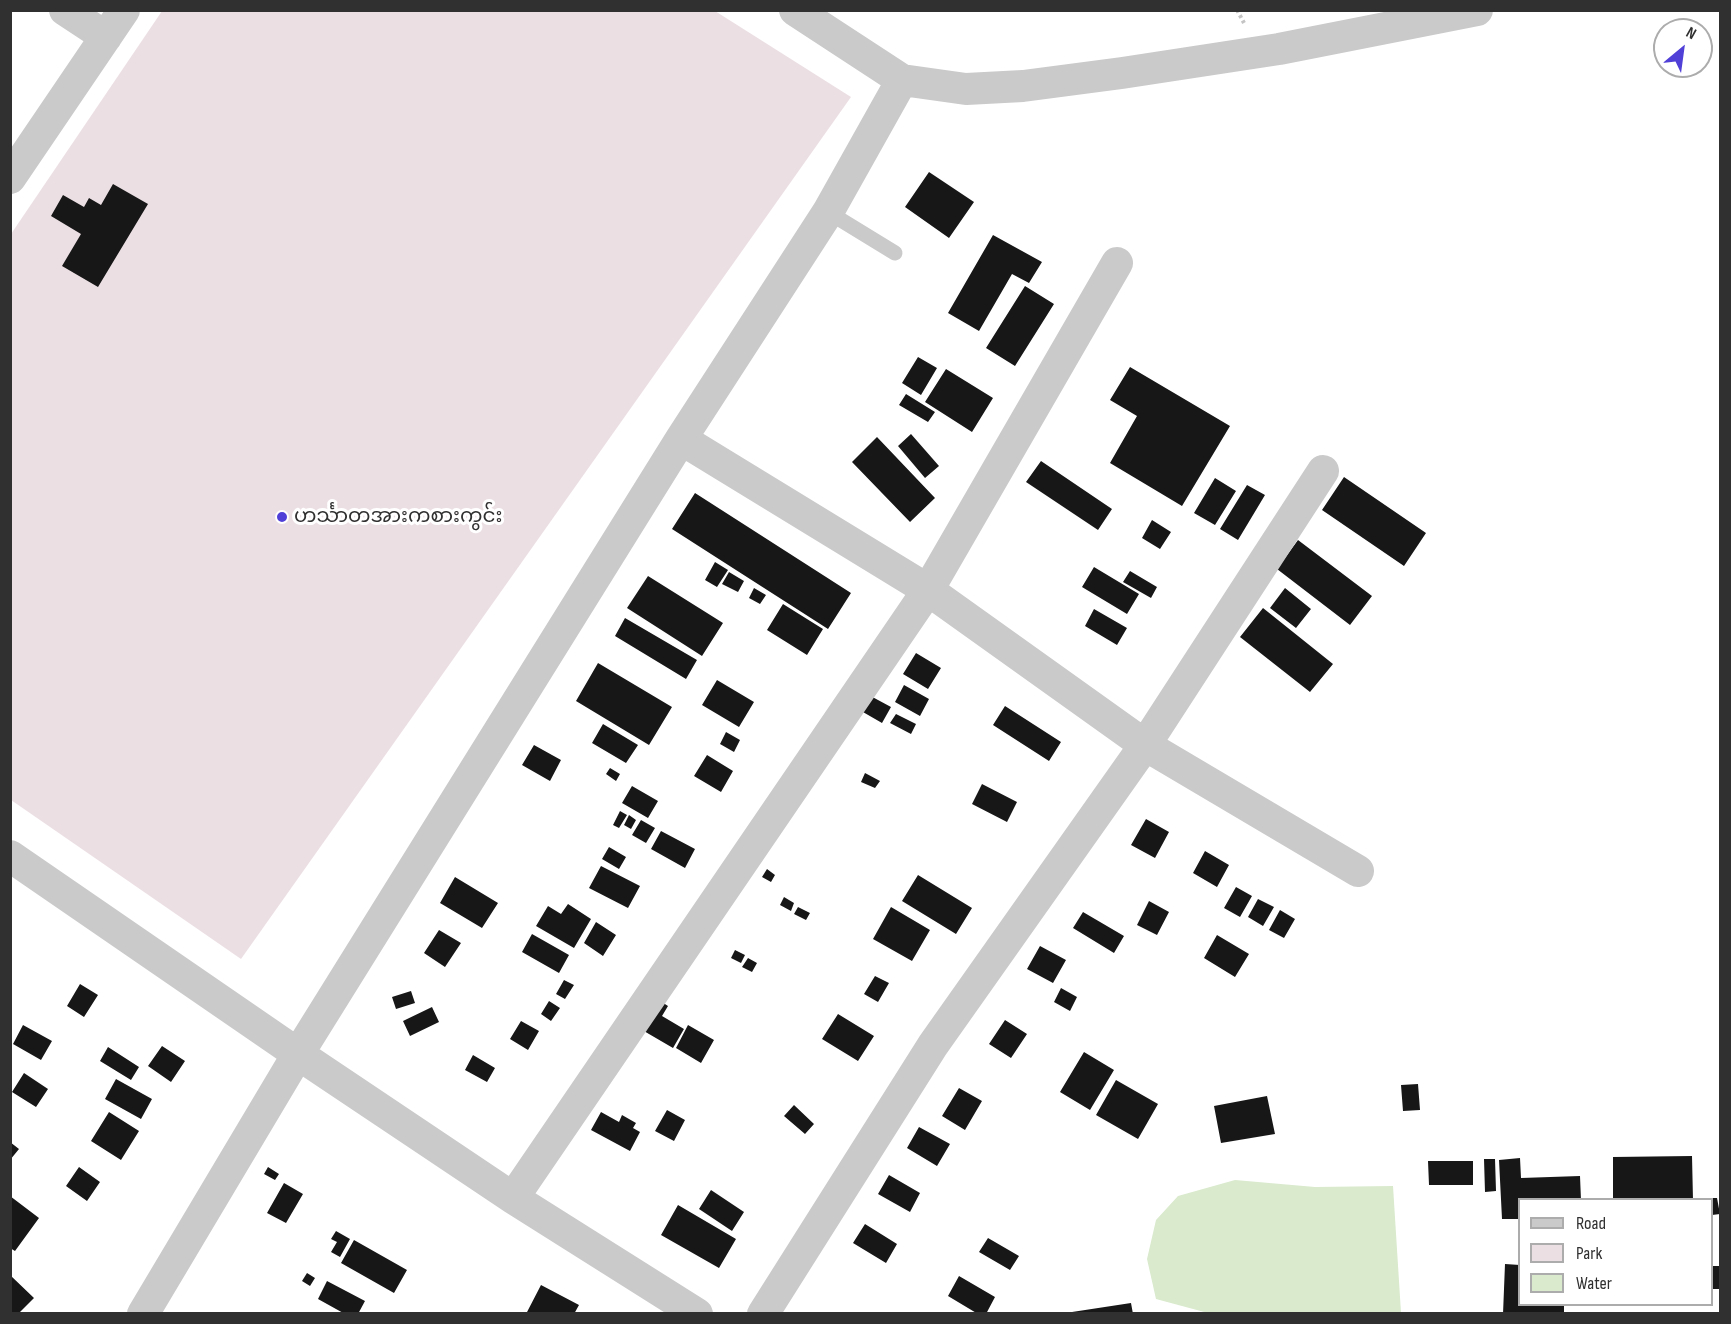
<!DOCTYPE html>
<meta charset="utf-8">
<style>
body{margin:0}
#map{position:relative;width:1731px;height:1324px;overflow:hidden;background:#fff;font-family:"Sofia Sans Condensed",sans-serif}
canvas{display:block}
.frame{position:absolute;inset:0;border:12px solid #303030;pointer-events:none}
.legend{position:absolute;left:1518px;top:1198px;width:195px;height:108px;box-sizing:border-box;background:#fff;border:2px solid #acacac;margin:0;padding:8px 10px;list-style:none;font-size:18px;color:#303030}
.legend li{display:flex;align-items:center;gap:12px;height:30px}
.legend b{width:30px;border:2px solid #acacac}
.north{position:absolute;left:1653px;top:18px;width:60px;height:60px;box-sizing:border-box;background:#fff;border:2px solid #acacac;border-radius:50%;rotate:29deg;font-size:16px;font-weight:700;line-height:24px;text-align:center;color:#303030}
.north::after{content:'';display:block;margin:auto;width:21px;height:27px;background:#5140d8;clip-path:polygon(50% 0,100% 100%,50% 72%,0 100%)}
</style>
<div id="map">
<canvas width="1731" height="1324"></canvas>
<div class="frame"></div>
<ul class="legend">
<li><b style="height:8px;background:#cacaca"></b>Road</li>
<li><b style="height:16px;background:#ecdfe4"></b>Park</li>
<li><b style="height:16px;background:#d9eacd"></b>Water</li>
</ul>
<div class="north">N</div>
</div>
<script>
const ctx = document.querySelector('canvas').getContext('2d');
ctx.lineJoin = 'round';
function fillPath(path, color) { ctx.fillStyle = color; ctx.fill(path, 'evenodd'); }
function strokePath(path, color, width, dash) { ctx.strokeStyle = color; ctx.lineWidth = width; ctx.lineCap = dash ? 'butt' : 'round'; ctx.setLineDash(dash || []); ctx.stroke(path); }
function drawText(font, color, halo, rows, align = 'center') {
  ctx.font = font + ' "Sofia Sans Condensed","Noto Sans Myanmar",sans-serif'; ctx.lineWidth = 6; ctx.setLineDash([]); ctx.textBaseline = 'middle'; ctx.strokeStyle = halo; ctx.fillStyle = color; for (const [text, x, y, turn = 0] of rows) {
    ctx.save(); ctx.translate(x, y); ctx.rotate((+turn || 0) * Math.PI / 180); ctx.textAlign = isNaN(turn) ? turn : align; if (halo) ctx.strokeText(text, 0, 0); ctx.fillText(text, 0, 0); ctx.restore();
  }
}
fillPath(new Path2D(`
 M162,11H715L851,97L241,959L11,800V234Z`), '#ecdfe4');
fillPath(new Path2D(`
 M1235,1180L1315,1187L1393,1186L1401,1313H1208L1156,1299L1147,1259L1156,1220L1178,1196Z`), '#d9eacd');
fillPath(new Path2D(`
 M929,172L974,202L949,238L905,207Z
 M113,184L148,204L98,287L62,266L81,234L51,216L63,195L84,207L89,198L101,205Z
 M993,235L1042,262L1029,283L1012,274L979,331L948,313Z
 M1025,286L1054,304L1015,366L986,348Z
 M918,357L937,368L921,395L902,383Z
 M1130,367L1230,426L1182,506L1110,463L1137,416L1110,400Z
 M946,369L993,398L972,432L925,402Z
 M906,394L935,412L928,422L899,405Z
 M911,434L939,466L925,478L898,446Z
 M877,437L935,498L910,522L852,462Z
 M1041,461L1112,509L1098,530L1026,482Z
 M1344,477L1426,533L1404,566L1322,510Z
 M1215,478L1236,491L1215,525L1194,513Z
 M1247,485L1265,495L1238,540L1220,529Z
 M695,493L851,593L828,629L672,529Z
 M1152,520L1171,532L1160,549L1142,538Z
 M1298,540L1372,596L1350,625L1277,569Z
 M715,562L728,570L717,587L705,580Z
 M1094,567L1139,594L1127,614L1082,587Z
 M1130,571L1157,587L1151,598L1123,582Z
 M729,572L744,581L738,592L722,584Z
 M648,576L723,623L702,656L627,608Z
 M754,588L766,595L760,604L749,598Z
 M1285,588L1311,609L1296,628L1270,608Z
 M783,604L823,629L807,655L767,630Z
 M1263,608L1333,664L1310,692L1240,637Z
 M1094,609L1127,628L1117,645L1085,626Z
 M625,618L697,660L686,679L615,636Z
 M916,653L941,668L928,689L903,674Z
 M598,663L672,707L649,745L576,701Z
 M717,680L754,702L739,727L702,705Z
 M904,685L929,699L920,716L895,702Z
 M865,693L891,707L882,723L856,708Z
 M1005,706L1061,742L1049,761L993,725Z
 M896,714L916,724L911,734L890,723Z
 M603,724L638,745L626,763L592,743Z
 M726,732L740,740L734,752L720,744Z
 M534,745L561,760L550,781L522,765Z
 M707,755L733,771L721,792L694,776Z
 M610,768L620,774L616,781L606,774Z
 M865,773L880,781L875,788L861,782Z
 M982,784L1017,802L1007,822L972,804Z
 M632,786L658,801L648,818L622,803Z
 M620,811L627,815L619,828L613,825Z
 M629,815L636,820L631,829L624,825Z
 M1146,819L1169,832L1155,858L1131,845Z
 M641,820L655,828L646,843L632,835Z
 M661,831L695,849L685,868L651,849Z
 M609,847L626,857L619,869L602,859Z
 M1205,851L1229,865L1217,887L1193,873Z
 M601,866L640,886L628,908L589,888Z
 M767,869L775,875L771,882L762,877Z
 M918,875L972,908L956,934L902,901Z
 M455,877L498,903L482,928L440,903Z
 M1236,887L1252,896L1240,917L1224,908Z
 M784,897L794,903L791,911L780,905Z
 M1258,899L1274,907L1263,926L1248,917Z
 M1149,901L1169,912L1157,935L1137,925Z
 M568,904L591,919L574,948L536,926L548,906L561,914Z
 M798,907L810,913L806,920L794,914Z
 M891,907L930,930L912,961L873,939Z
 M1280,910L1295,919L1284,938L1269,930Z
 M1083,912L1124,936L1114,953L1073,928Z
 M596,922L616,935L603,956L584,943Z
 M439,930L461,943L445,967L424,953Z
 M532,934L569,955L559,973L522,952Z
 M1217,935L1249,954L1235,977L1204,958Z
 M1040,946L1066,960L1053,983L1027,969Z
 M735,950L745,955L741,963L731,958Z
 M748,958L757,963L752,972L742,967Z
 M875,976L889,983L878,1002L864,994Z
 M564,980L574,985L565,999L556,994Z
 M80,984L98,995L84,1017L67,1006Z
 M1061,988L1077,997L1070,1011L1054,1002Z
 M411,991L415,1003L396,1009L392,997Z
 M654,997L668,1006L662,1016L684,1029L673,1048L637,1027Z
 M549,1001L560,1008L551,1021L541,1014Z
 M432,1007L439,1022L410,1036L403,1021Z
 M838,1014L874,1036L858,1061L822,1039Z
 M1005,1020L1027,1034L1011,1058L989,1044Z
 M521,1021L539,1031L528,1050L510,1039Z
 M23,1025L52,1041L41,1060L13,1044Z
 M688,1025L714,1040L701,1063L676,1048Z
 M162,1046L185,1061L171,1082L148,1066Z
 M108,1047L139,1067L131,1080L100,1061Z
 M1084,1052L1114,1070L1090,1110L1060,1092Z
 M473,1055L495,1068L487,1082L465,1070Z
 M24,1073L48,1089L36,1107L12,1092Z
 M116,1079L152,1099L141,1119L105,1099Z
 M1116,1080L1158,1104L1138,1139L1096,1115Z
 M1418,1084L1420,1110L1403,1111L1401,1085Z
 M959,1088L982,1101L965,1130L942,1116Z
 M1267,1096L1275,1134L1221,1143L1214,1106Z
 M794,1105L814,1124L805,1134L784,1116Z
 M667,1110L685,1120L674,1141L655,1131Z
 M109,1112L139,1131L121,1160L91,1141Z
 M601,1112L619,1122L622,1115L636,1123L633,1128L640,1132L630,1151L591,1130Z
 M919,1127L950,1144L937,1166L907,1148Z
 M10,1142L19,1149L10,1160Z
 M1692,1156L1693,1200H1613V1157Z
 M1520,1158L1521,1178L1580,1176L1581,1200H1520V1219H1502L1499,1160Z
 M1484,1159H1495L1496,1191L1485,1192Z
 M1428,1161H1473V1185H1429Z
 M79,1167L100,1182L87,1201L66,1186Z
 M268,1167L279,1174L275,1180L264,1174Z
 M889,1175L920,1193L910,1212L878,1194Z
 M284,1183L303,1194L286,1223L267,1213Z
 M711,1190L744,1212L732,1231L699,1209Z
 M10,1196L39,1218L15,1251L10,1248Z
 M1712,1198H1717L1720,1214L1712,1215Z
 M678,1205L736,1239L719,1268L661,1235Z
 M865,1224L897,1244L886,1263L853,1243Z
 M336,1231L350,1239L340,1257L331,1252L337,1242L331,1239Z
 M988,1238L1019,1256L1010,1270L979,1252Z
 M354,1240L407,1270L394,1293L341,1263Z
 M1505,1264L1520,1265V1304H1564V1314H1503Z
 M1712,1266H1720V1289H1712Z
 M307,1273L315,1278L310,1286L302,1281Z
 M10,1275L34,1298L18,1314H10Z
 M959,1276L995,1297L986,1314H978L948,1296Z
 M327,1281L365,1301L358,1314H345L318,1299Z
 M541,1285L579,1305L574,1314H526Z
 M1131,1303L1133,1314H1072V1312Z`), '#171717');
strokePath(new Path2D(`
 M1237,10L1244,23`), '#c4c4c4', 4, [3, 3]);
strokePath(new Path2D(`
 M828,212L895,253`), '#cacaca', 15);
strokePath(new Path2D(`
 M65,10L106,37
 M795,10L902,80L966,89L1023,86L1122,73L1279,49L1477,10
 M10,178L124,10
 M681,439L928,590L1145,745L1358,871
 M10,856L298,1054L513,1198L697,1314
 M513,1198L928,590L1117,263
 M143,1314L298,1054L681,439L828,212L902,80
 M763,1314L933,1045L1145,745L1323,471`), '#cacaca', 32);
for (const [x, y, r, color] of [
 [282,517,6,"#5140d8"]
]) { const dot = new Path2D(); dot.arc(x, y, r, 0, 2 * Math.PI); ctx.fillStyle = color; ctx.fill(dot); strokePath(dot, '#fff', 2); }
drawText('20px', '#303030', '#fff', [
 ["ဟင်္သာတအားကစားကွင်း",294,517]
], 'left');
</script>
